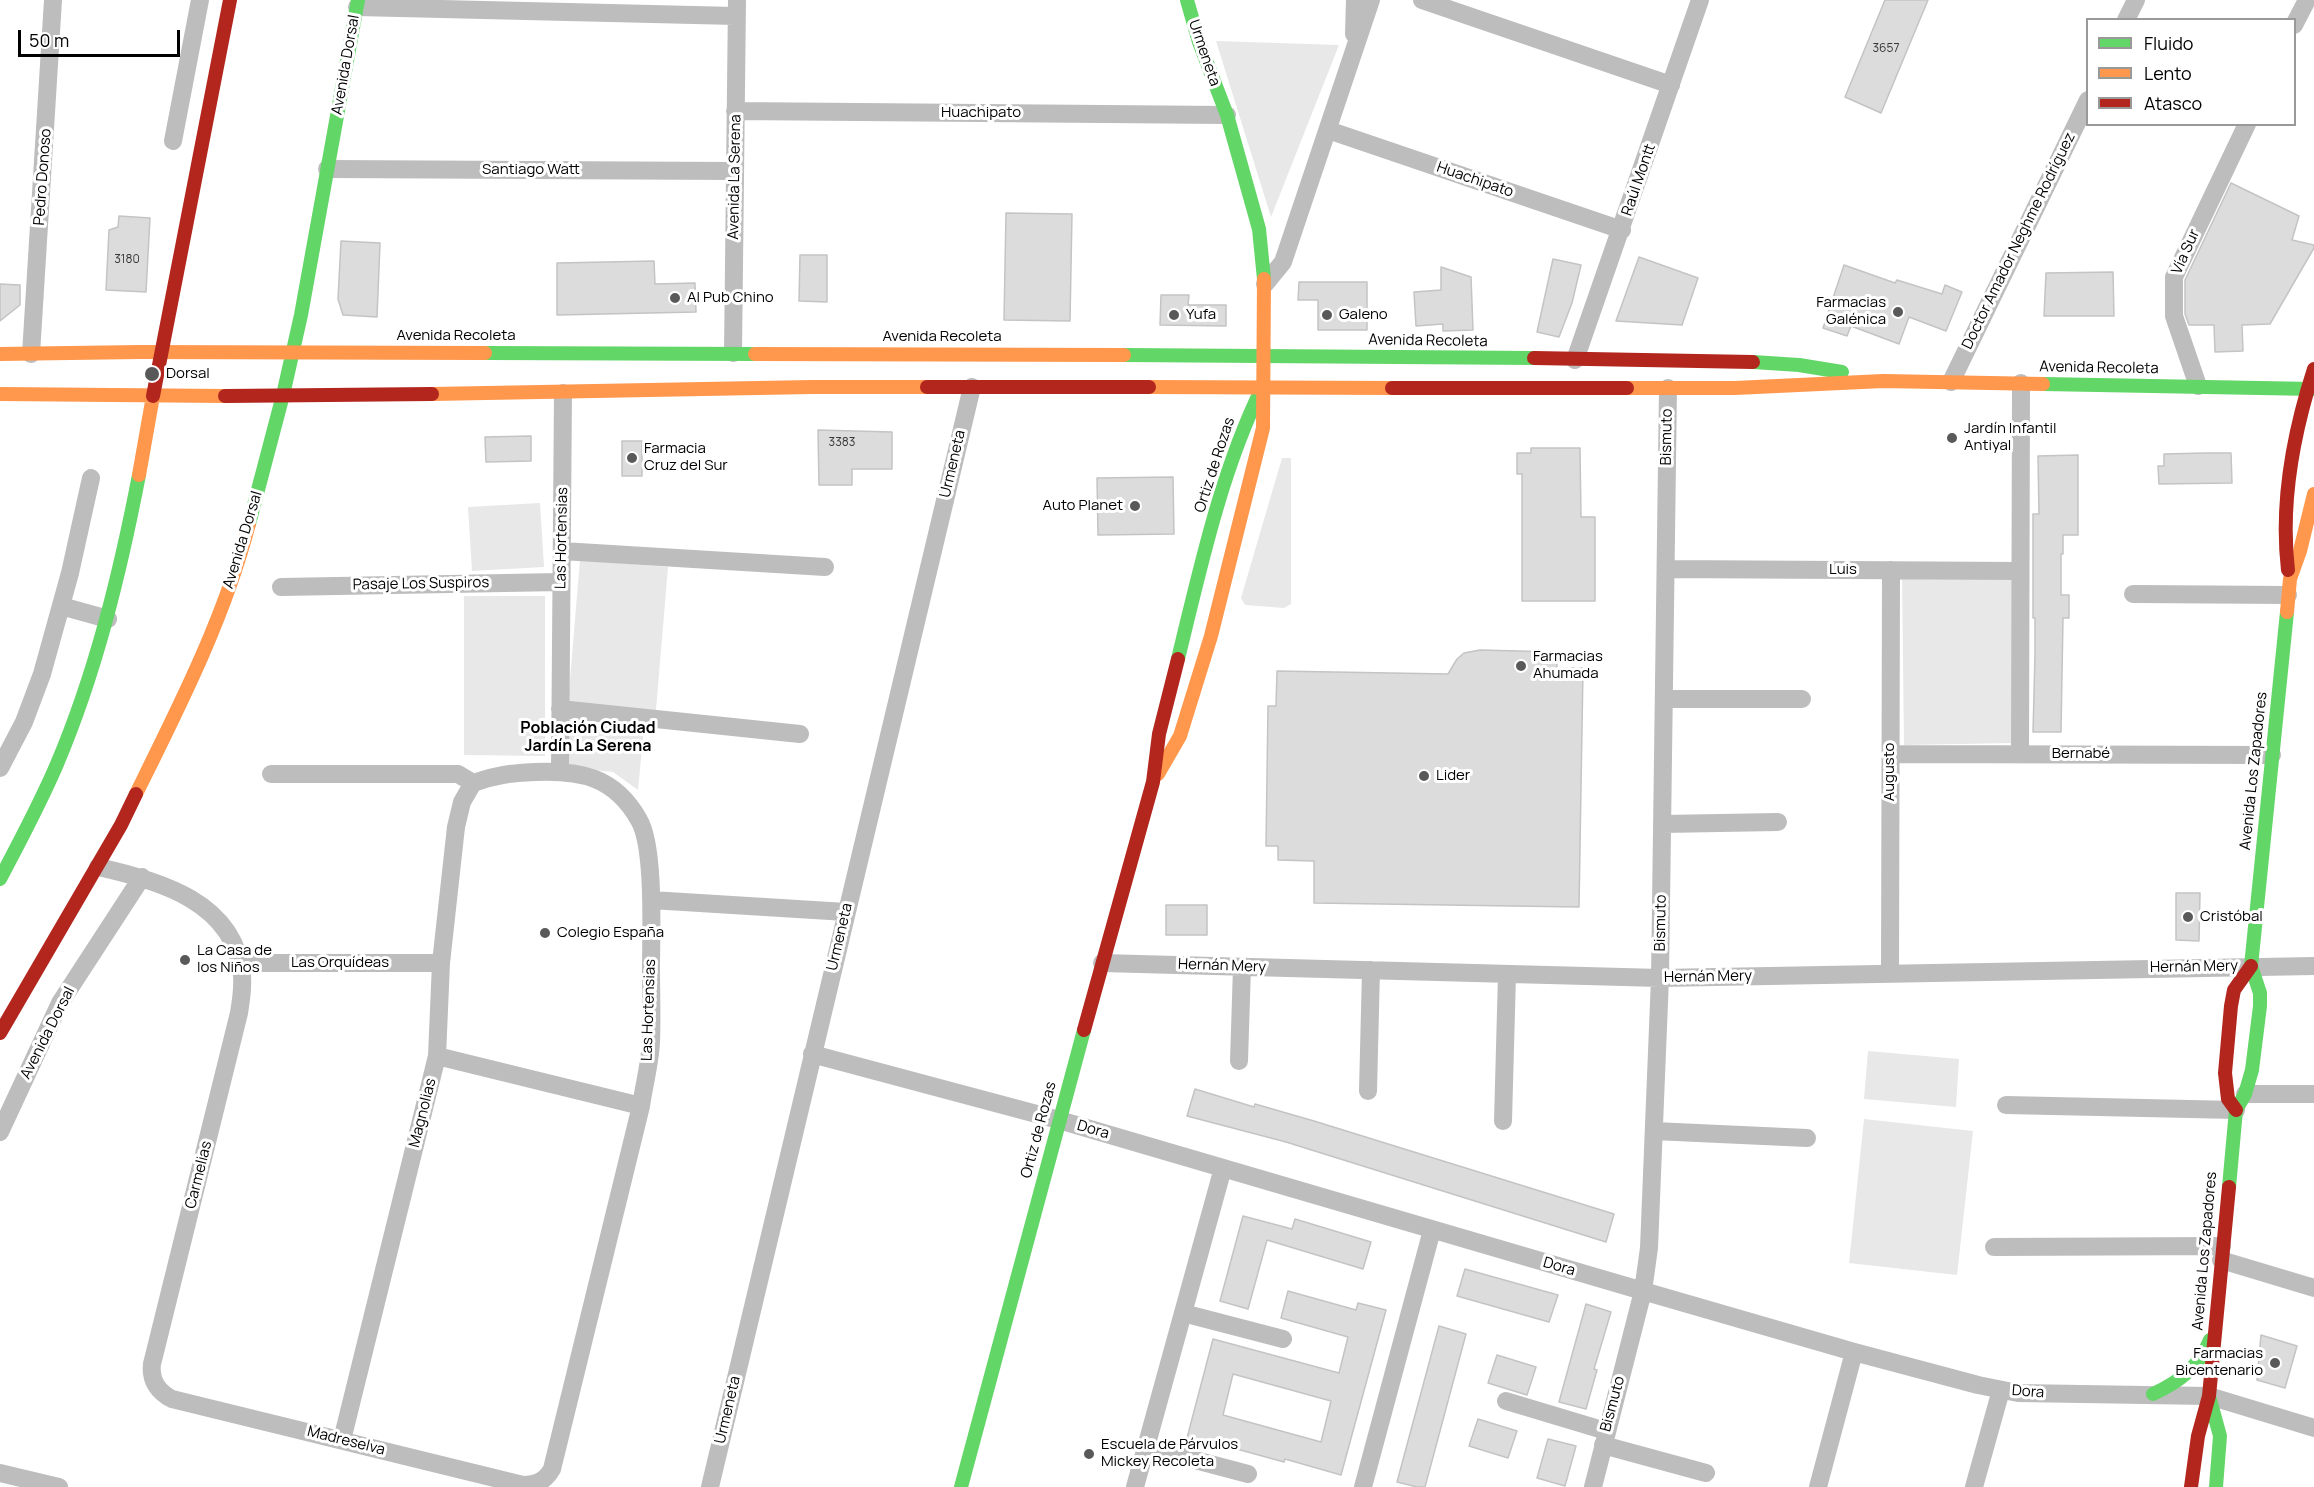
<!DOCTYPE html>
<meta charset="utf-8">
<style>
body{margin:0}
#map{position:relative;width:2314px;height:1487px;overflow:hidden;background:#fff;font-family:Manrope,sans-serif}
canvas{display:block}
.legend{position:absolute;left:2086px;top:18px;width:210px;height:108px;box-sizing:border-box;background:#fff;border:2px solid #999;margin:0;padding:8px 10px;list-style:none;font-size:18px;color:#000}
.legend li{display:flex;align-items:center;gap:12px;height:30px}
.legend b{width:30px;border:2px solid #999}
.scale{position:absolute;left:18px;top:30px;width:162px;height:27px;box-sizing:border-box;border:3px solid #000;border-top:0;padding-left:8px;font-size:18px;line-height:21px;white-space:nowrap;color:#000;-webkit-text-stroke:4px #fff;paint-order:stroke}
</style>
<div id="map">
<canvas width="2314" height="1487"></canvas>
<ul class="legend">
<li><b style="height:8px;background:#63d668"></b>Fluido</li>
<li><b style="height:8px;background:#ff974d"></b>Lento</li>
<li><b style="height:8px;background:#b3261e"></b>Atasco</li>
</ul>
<div class="scale">50 m</div>
</div>
<script>
const ctx = document.querySelector('canvas').getContext('2d');
ctx.lineJoin = 'round';
function fillPath(path, color) { ctx.fillStyle = color; ctx.fill(path, 'evenodd'); }
function strokePath(path, color, width, dash) { ctx.strokeStyle = color; ctx.lineWidth = width; ctx.lineCap = dash ? 'butt' : 'round'; ctx.setLineDash(dash || []); ctx.stroke(path); }
function drawText(font, color, halo, rows, align = 'center') {
  ctx.font = font + ' Manrope,sans-serif'; ctx.lineWidth = 6; ctx.setLineDash([]); ctx.textBaseline = 'middle'; ctx.strokeStyle = halo; ctx.fillStyle = color; for (const [text, x, y, turn = 0] of rows) {
    ctx.save(); ctx.translate(x, y); ctx.rotate((+turn || 0) * Math.PI / 180); ctx.textAlign = isNaN(turn) ? turn : align; if (halo) ctx.strokeText(text, 0, 0); ctx.fillText(text, 0, 0); ctx.restore();
  }
}
fillPath(new Path2D(`
 M1216,41L1339,45L1271,217Z
 M1282,458H1291V604L1284,608L1245,605L1241,598Z
 M540,503L544,567L472,571L468,507Z
 M580,560L668,567L656,710L568,703Z
 M2012,574L2014,743L1904,745L1902,575Z
 M464,596H545V756L464,755Z
 M569,720L644,727L638,790L613,772L564,767Z
 M1868,1051L1959,1059L1956,1107L1864,1099Z
 M1864,1119L1973,1131L1957,1275L1849,1263Z`), '#e8e8e8');
const building = new Path2D(`
 M1885,0H1928L1881,113L1845,97Z
 M2231,183L2299,216L2292,240L2314,245V248L2270,324L2242,325L2243,351L2215,352L2214,325H2189L2185,314V280Z
 M1006,213L1072,214L1070,321L1004,320Z
 M119,216L150,218L146,292L106,290L109,230L118,227Z
 M341,241L380,243L377,317L343,315L338,299Z
 M800,255H827V302L799,301Z
 M1639,257L1698,278L1682,325L1616,321Z
 M1553,259L1581,265L1572,303L1559,337L1537,332Z
 M654,261L655,284L695,283L696,312L557,315V263Z
 M1844,265L1895,283L1897,280L1942,294L1945,285L1962,292L1946,331L1909,317L1899,344L1851,326L1847,336L1823,328Z
 M1441,267L1471,277L1473,330L1443,331V324L1416,326L1414,292L1441,290Z
 M2113,272L2114,316H2044L2046,273Z
 M1299,282H1367V330H1318V300H1298Z
 M0,284L20,285V305L0,321Z
 M1161,295H1189L1188,305H1226V326L1160,325Z
 M818,430L892,432V469H852V485H819Z
 M531,436V461L486,462L485,437Z
 M622,441H642V476H622Z
 M1531,448H1580L1581,517H1595V601H1522V474H1517V453H1531Z
 M2205,453H2231L2232,483L2159,484L2158,466H2164V454Z
 M2078,455V535H2063V554H2061V595H2069V618H2063L2061,732H2033L2035,654V618H2033V514H2039L2038,456Z
 M1173,477L1174,534L1098,535L1097,478Z
 M1480,650L1557,652V668H1583L1579,907L1314,903V861L1278,860V846H1266L1268,706H1276L1277,671L1448,674L1457,659L1464,653Z
 M2176,893H2200L2199,941L2176,940Z
 M1166,905H1207V935H1166Z
 M1195,1089L1254,1107L1255,1104L1314,1121L1614,1214L1606,1242L1286,1142L1187,1116Z
 M1243,1216L1292,1229L1295,1219L1371,1242L1363,1269L1267,1240L1248,1309L1220,1301Z
 M1465,1269L1558,1295L1549,1322L1457,1296Z
 M1288,1291L1356,1310L1358,1303L1386,1310L1341,1475L1285,1459L1284,1462L1215,1443L1214,1445L1187,1438L1213,1339L1339,1373L1348,1337L1281,1318ZM1233,1374L1331,1401L1321,1442L1223,1415Z
 M1586,1304L1611,1312L1594,1369L1597,1370L1586,1409L1559,1402Z
 M1439,1326L1466,1334L1425,1487H1417L1397,1482Z
 M2261,1335L2297,1346L2285,1388L2257,1380Z
 M1497,1355L1536,1367L1527,1395L1488,1383Z
 M1478,1419L1517,1431L1508,1458L1469,1446Z
 M1548,1439L1576,1446L1565,1486L1537,1478Z`);
fillPath(building, '#dcdcdc');
strokePath(building, '#c4c4c4', 1.5);
strokePath(new Path2D(`
 M1422,0L1671,85
 M357,7L736,16
 M2126,20L2136,0
 M2294,25L2307,0
 M1354,34L1355,0
 M735,111L1227,115
 M1328,130L1622,230
 M173,141L200,0
 M327,169L735,171
 M1265,284L1283,262L1371,0
 M733,353L737,0
 M31,354L53,0
 M1575,360L1700,0
 M1951,382L2088,100
 M2198,386L2174,316V277L2247,124
 M562,551L825,567
 M1666,569L2020,571
 M281,587L561,582
 M2133,594L2288,595
 M61,606L108,619
 M1664,699H1802
 M560,709L800,734
 M1891,754L2272,755
 M2020,754L2021,383
 M0,768L24,722L42,674L70,573L91,478
 M560,771L563,393
 M271,774H458L473,783
 M1662,824L1778,822
 M98,867C158,880 236,902 242,976C243,988 241,1001 239,1013L152,1364C150,1380 158,1392 172,1399L523,1485C537,1485 545,1481 552,1469L641,1106C644,1085 650,1063 651,1042C652,1018 651,994 651,969C651,935 655,847 639,820C615,777 581,770 535,772C512,773 495,775 473,783
 M651,900L846,912
 M240,963H441
 M1102,963L1660,978L2314,966
 M1890,973L1891,570
 M812,1054L1059,1120L1643,1291L1854,1352L1978,1385L2018,1393L2209,1396L2314,1428
 M437,1056L641,1106
 M1239,1061L1242,967
 M1368,1091L1371,970
 M2245,1094H2314
 M2006,1105L2236,1110
 M1503,1121L1507,974
 M1654,1131L1807,1138
 M0,1132L60,1003L142,877
 M1994,1247L2222,1246
 M2221,1260L2314,1288
 M1183,1313L1283,1339
 M1506,1401L1606,1431
 M342,1440L437,1056L441,963L456,827L462,802L473,783
 M1603,1445L1706,1473
 M1146,1447L1248,1474
 M0,1473L59,1487
 M710,1487L972,387
 M1135,1487L1223,1168
 M1363,1487L1432,1230
 M1593,1487L1643,1291L1649,1248L1660,978L1668,388
 M1818,1487L1854,1352
 M1974,1487L2001,1390`), '#bdbdbd', 18);
strokePath(new Path2D(`
 M1187,0L1199,42L1227,115L1259,229L1264,279
 M485,353L755,354
 M1124,355L1534,358
 M1753,362L1799,365L1842,372
 M2043,384L2314,389
 M283,395L301,315L358,0
 M249,524L283,395
 M1178,659C1200,569 1221,471 1262,388
 M0,879C20,841 40,804 57,764C96,672 120,573 139,475
 M2229,1187L2236,1110L2245,1094L2252,1070L2260,1006V993L2251,966L2287,612
 M2153,1394C2179,1382 2199,1367 2210,1340
 M2209,1396L2220,1436L2216,1487
 M961,1487L1084,1030`), '#63d668', 14);
strokePath(new Path2D(`
 M0,354L140,352L485,353
 M755,354L1124,355
 M1149,387L1392,388
 M1627,388H1735L1883,381L2043,384
 M0,394L225,396
 M432,394L812,387H927
 M139,475L153,396
 M2287,612L2290,579L2300,551L2314,494
 M1158,774L1180,736L1211,636L1263,428L1264,279
 M136,794C179,707 224,619 249,524`), '#ff974d', 14);
strokePath(new Path2D(`
 M1534,358L1753,362
 M927,387H1149
 M1392,388H1627
 M153,396L230,0
 M225,396L432,394
 M2288,570C2280,502 2293,434 2314,369
 M1084,1030L1153,782L1159,734L1178,659
 M0,1033L121,825L136,794
 M2236,1110L2228,1099L2225,1073L2231,1006L2234,990L2251,966
 M2191,1487L2198,1436L2209,1396L2229,1187`), '#b3261e', 14);
for (const [x, y, r, color] of [
 [675,298,6,"#595959"],
 [1898,312,6,"#595959"],
 [1174,315,6,"#595959"],
 [1327,315,6,"#595959"],
 [152,374,8,"#595959"],
 [1952,438,6,"#595959"],
 [632,458,6,"#595959"],
 [1135,506,6,"#595959"],
 [1521,666,6,"#595959"],
 [1424,776,6,"#595959"],
 [2188,917,6,"#595959"],
 [545,933,6,"#595959"],
 [185,960,6,"#595959"],
 [2275,1363,6,"#595959"],
 [1089,1454,6,"#595959"]
]) { const dot = new Path2D(); dot.arc(x, y, r, 0, 2 * Math.PI); ctx.fillStyle = color; ctx.fill(dot); strokePath(dot, '#fff', 2); }
drawText('12px', '#373737', null, [
 ["3657",1886,49],
 ["3180",127,260],
 ["3383",842,443]
]);
drawText('15px', '#000', '#fff', [
 ["Urmeneta",1204,53,71],
 ["Avenida Dorsal",346,65,-80],
 ["Huachipato",981,113],
 ["Santiago Watt",531,170],
 ["Pedro Donoso",43,177,-86],
 ["Avenida La Serena",735,177,-89],
 ["Huachipato",1475,180,19],
 ["Raúl Montt",1639,180,-71],
 ["Doctor Amador Neghme Rodríguez",2019,241,-64],
 ["Vía Sur",2186,252,-66],
 ["Avenida Recoleta",456,336],
 ["Avenida Recoleta",942,337],
 ["Avenida Recoleta",1428,341,1],
 ["Avenida Recoleta",2099,368,1],
 ["Bismuto",1667,437,-89],
 ["Urmeneta",953,464,-77],
 ["Ortiz de Rozas",1215,465,-72],
 ["Las Hortensias",562,538,-89],
 ["Avenida Dorsal",243,540,-73],
 ["Luis",1843,570],
 ["Pasaje Los Suspiros",421,584,-1],
 ["Bernabé",2081,754],
 ["Avenida Los Zapadores",2254,771,-84],
 ["Augusto",1890,772,-90],
 ["Bismuto",1661,923,-89],
 ["Urmeneta",840,937,-77],
 ["Las Orquídeas",340,963],
 ["Hernán Mery",1222,966,2],
 ["Hernán Mery",2194,967,-1],
 ["Hernán Mery",1708,977,-1],
 ["Las Hortensias",649,1010,-88],
 ["Avenida Dorsal",48,1033,-63],
 ["Magnolias",423,1113,-76],
 ["Ortiz de Rozas",1039,1130,-75],
 ["Dora",1093,1130,16],
 ["Carmelias",199,1175,-76],
 ["Avenida Los Zapadores",2205,1251,-85],
 ["Dora",1559,1267,16],
 ["Dora",2028,1392,4],
 ["Bismuto",1613,1404,-75],
 ["Urmeneta",728,1410,-77],
 ["Madreselva",346,1441,14]
]);
drawText('15px', '#000', '#fff', [
 ["Al Pub Chino",687,298],
 ["Farmacias",1886,303,"right"],
 ["Galénica",1886,320,"right"],
 ["Yufa",1186,315],
 ["Galeno",1339,315],
 ["Dorsal",166,374],
 ["Jardín Infantil",1964,429],
 ["Antiyal",1964,446],
 ["Farmacia",644,449],
 ["Cruz del Sur",644,466],
 ["Auto Planet",1123,506,"right"],
 ["Farmacias",1533,657],
 ["Ahumada",1533,674],
 ["Lider",1436,776],
 ["Cristóbal",2200,917],
 ["Colegio España",557,933],
 ["La Casa de",197,951],
 ["los Niños",197,968],
 ["Farmacias",2263,1354,"right"],
 ["Bicentenario",2263,1371,"right"],
 ["Escuela de Párvulos",1101,1445],
 ["Mickey Recoleta",1101,1462]
], 'left');
drawText('bold 16px', '#000', '#fff', [
 ["Población Ciudad",588,729],
 ["Jardín La Serena",588,747]
]);
</script>
